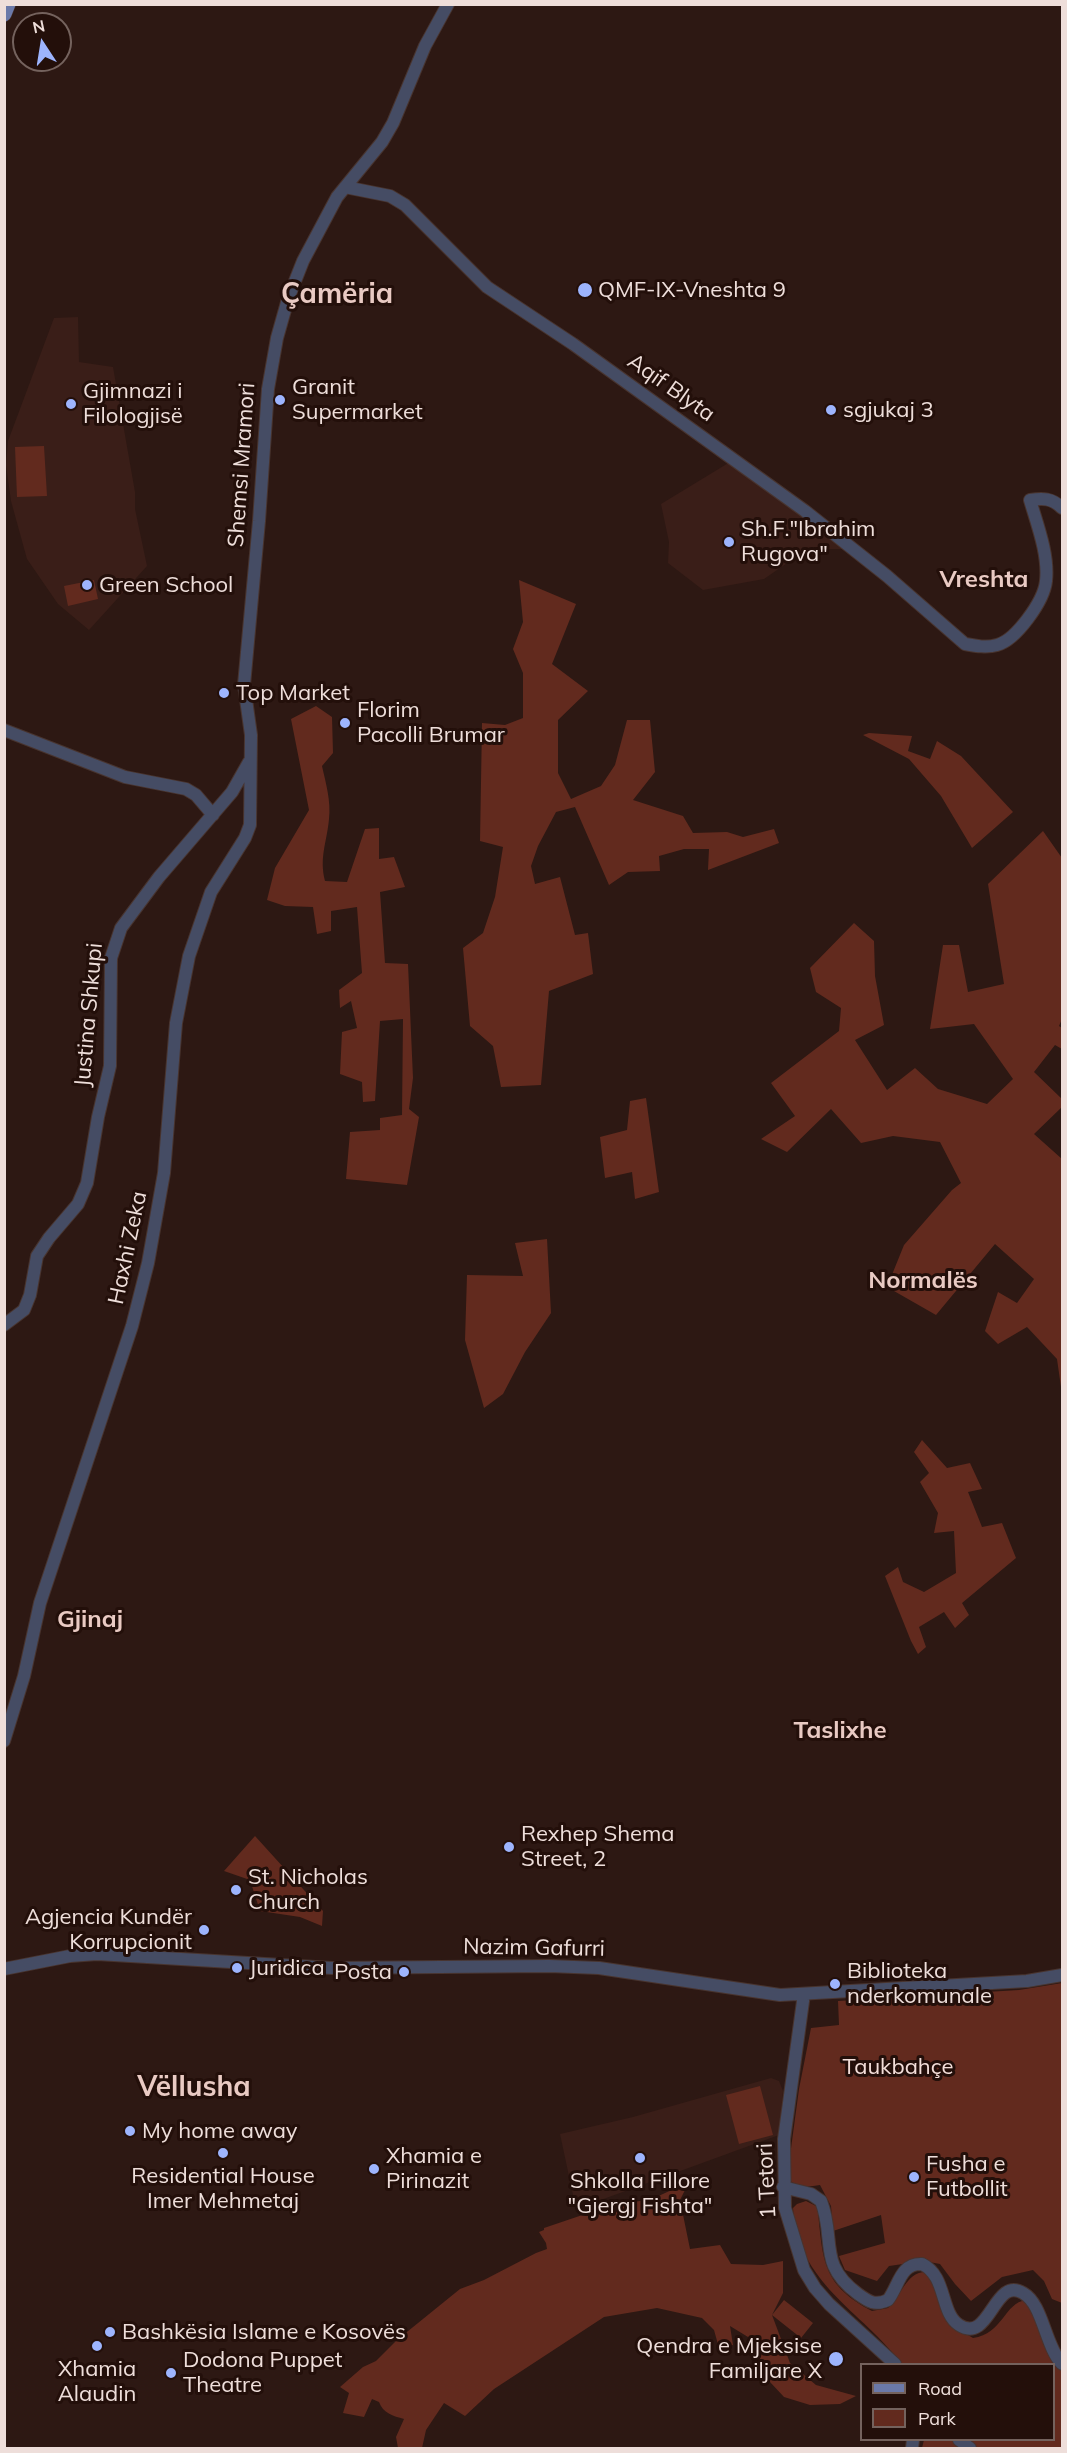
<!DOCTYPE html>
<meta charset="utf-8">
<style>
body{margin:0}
#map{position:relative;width:1067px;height:2453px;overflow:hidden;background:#2d1813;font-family:Mulish,sans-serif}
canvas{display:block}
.frame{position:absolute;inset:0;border:6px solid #eededa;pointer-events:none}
.legend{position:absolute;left:860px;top:2363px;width:195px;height:78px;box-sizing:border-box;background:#230f0a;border:2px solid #74625d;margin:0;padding:8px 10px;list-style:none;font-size:18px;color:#eededa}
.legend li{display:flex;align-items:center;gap:12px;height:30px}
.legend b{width:30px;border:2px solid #74625d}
.north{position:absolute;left:12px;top:12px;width:60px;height:60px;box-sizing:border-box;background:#230f0a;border:2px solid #74625d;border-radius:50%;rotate:348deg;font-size:16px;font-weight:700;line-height:24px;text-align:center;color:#eededa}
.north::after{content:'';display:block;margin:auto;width:21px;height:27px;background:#9db4fd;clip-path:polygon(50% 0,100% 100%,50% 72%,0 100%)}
</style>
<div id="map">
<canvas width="1067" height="2453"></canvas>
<div class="frame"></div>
<ul class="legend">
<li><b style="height:8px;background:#6b79a9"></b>Road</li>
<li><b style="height:16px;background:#622a1e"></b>Park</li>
</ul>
<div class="north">N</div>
</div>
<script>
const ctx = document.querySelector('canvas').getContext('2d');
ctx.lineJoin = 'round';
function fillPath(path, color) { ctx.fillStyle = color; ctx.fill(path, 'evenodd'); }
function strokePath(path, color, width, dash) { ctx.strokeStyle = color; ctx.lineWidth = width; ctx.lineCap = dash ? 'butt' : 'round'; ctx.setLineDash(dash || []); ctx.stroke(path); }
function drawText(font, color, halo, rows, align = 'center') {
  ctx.font = font + ' Mulish,sans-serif'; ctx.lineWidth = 6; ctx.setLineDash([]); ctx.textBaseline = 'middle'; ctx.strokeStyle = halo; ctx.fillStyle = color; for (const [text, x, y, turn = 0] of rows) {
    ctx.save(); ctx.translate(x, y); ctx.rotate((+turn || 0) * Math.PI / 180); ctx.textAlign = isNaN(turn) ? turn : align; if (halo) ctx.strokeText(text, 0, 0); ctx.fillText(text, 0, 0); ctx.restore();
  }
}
fillPath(new Path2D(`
 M78,317L79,362L113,367L135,492V509L147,566L89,630L58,604L27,559L11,501L6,465L8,441L54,318Z
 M730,462L846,549H821L793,559L764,579L703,590L668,563L669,542L661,504Z
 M771,2078L779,2081L783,2091L779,2135L576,2209L560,2134L633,2117Z`), '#3a1e18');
fillPath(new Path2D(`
 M44,446L47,496L17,497L15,447Z
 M94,580L98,599L68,606L64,586Z
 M519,580L576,604L552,664L588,691L558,720V773L571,799L601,786L615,765L627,720H650L655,772L633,800L683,816L693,833L727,832L743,837L774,829L779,843L708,870L709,849H684L659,856L660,871L628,872L609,885L575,807L556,812L538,846L531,866L535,884L560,877L575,935L588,933L593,974L549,991L541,1085L501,1087L493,1046L470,1026L463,948L483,933L495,897L503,847L480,841L482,723L505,725L523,718V673L513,649L523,622Z
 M316,706L332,717L333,753L322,766C326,784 331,801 329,819C327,842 319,857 325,881L347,882L365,829L379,828V859L394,857L405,887L380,892L385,963L408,964L413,1078L409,1109L419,1117L407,1185L346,1179L350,1132L380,1130V1118L402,1115L403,1019L380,1021L375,1101L363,1102L362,1082L340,1074L342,1032L357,1028L351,1001L340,1008L339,990L362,973L357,907L331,911V931L317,934L313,907L285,906L267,900L275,868L309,810L291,719Z
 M869,733L912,736L908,751L930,759L937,741L961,756L1013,812L972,848L941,796L909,759L863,735Z
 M1043,831L1062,858V1019L1059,1026L1062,1028V1049L1055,1045L1034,1072L1062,1099V1107L1034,1134L1062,1159V1394L1057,1359L1027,1327L998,1344L985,1331L998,1292L1017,1303L1034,1279L995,1244L936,1315L887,1287L904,1245L952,1190L961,1183L940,1142L893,1136L861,1143L831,1109L787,1152L761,1139L795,1116L771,1083L839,1031L841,1008L816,992L810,968L854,923L874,941L875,976L884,1025L855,1040L887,1090L915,1068L938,1089L987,1104L1013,1079L974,1024L930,1029L943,945H959L968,992L1004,984L988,884Z
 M646,1098L659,1192L635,1199L632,1172L605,1178L600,1137L627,1130L630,1101Z
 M547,1239L551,1313L525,1352L503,1394L484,1408L465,1340L467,1275L523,1276L515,1243Z
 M922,1440L947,1468L970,1463L982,1489L968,1492L982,1527L1002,1523L1016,1558L962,1603L969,1615L955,1628L944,1612L919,1627L926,1647L918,1654L911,1641L885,1576L898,1567L903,1582L924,1592L956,1573L954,1531L934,1533L938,1513L920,1482L929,1473L914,1452Z
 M255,1836L323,1911L322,1926L300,1917L260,1911L250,1880L224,1871Z
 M1062,1983V2303L1052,2299L1044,2281L1033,2270L1002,2277L971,2301L955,2284L940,2264L924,2261L889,2266L877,2281L845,2270L839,2256L885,2243L881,2215L833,2231L831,2206L820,2185C807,2187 797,2188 787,2178L799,2089L811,2028L839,2025L838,2001L1019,1990Z
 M760,2086L773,2135L739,2144L726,2095Z
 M689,2182L680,2200L690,2249L720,2245L731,2264L763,2265L783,2261V2293L772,2315L784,2300L813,2323L801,2338L772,2315L790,2363L816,2385L856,2396L840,2404L810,2405L784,2397L770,2382L748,2337L730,2326L733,2345L719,2348L714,2330L702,2318L657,2308L604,2317L494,2389L465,2416L444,2403L426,2430L422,2448H398L396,2437L404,2419C393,2416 383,2413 379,2402L372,2399L364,2417L343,2413L349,2393L340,2387L363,2367L376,2361L397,2340L460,2289L484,2280L536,2253L547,2249L546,2243L539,2232L544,2230V2228L609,2206L652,2199Z
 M806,2201L816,2206L818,2212C823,2262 823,2285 872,2311L888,2308C902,2296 906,2270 928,2272L956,2328L973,2338C1003,2334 1004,2303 1026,2300L1062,2372V2448H922L924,2440H1054V2364H902C862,2311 797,2283 793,2208L797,2204Z`), '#622a1e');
const minor = new Path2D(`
 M345,187L390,196L405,205L487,287L573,344L805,511L887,576L965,644C976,646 987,648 997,645C1016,640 1044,601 1046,581C1049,555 1037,524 1030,500C1043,498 1052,498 1062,508
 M4,730L125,777L186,789L196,795L213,815
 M4,1325L24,1310L30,1295L37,1256L49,1238L78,1204L87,1183L98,1117L110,1066L111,958L121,928L159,877L232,792L249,762
 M4,1741L24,1676L40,1603L132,1326L148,1263L164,1173L176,1023L189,956L211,892L245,838L250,825L251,735L244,685L259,521L268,389L277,338L288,299L303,261L337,197L382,142L393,123L425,46L448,4
 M4,1969L70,1956L97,1954L332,1968L549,1966L599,1968L780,1995L1027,1981L1062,1975
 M804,1994L784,2139L785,2208L804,2270L815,2288L829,2304L895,2364
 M783,2187L811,2194L821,2201C836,2239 817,2264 858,2294C869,2302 875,2306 888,2300C899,2286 900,2263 922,2264C947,2276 940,2313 959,2325C990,2345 994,2275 1023,2293C1043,2304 1045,2346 1062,2364
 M959,2440L970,2448
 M912,2448L913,2440`);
const major = new Path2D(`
 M4,14L8,4`);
strokePath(minor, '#48342f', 14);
strokePath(major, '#48342f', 16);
strokePath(minor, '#454c64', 12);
strokePath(major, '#6b79a9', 15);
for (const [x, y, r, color] of [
 [585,290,8,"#9db4fd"],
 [280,400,6,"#9db4fd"],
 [71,404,6,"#9db4fd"],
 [831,410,6,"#9db4fd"],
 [729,542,6,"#9db4fd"],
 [87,585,6,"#9db4fd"],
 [224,693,6,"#9db4fd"],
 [345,723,6,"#9db4fd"],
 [509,1847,6,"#9db4fd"],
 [236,1890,6,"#9db4fd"],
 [204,1930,6,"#9db4fd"],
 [237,1968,6,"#9db4fd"],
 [404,1972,6,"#9db4fd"],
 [835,1984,6,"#9db4fd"],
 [130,2131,6,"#9db4fd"],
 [223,2153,6,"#9db4fd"],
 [640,2158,6,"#9db4fd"],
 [374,2169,6,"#9db4fd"],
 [914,2177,6,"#9db4fd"],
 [110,2332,6,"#9db4fd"],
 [97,2346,6,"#9db4fd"],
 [836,2359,8,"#9db4fd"],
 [171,2373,6,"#9db4fd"]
]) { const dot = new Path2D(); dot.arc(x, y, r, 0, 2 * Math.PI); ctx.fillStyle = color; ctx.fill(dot); strokePath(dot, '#230f0a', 2); }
drawText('22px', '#eededa', '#230f0a', [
 ["QMF-IX-Vneshta 9",598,290],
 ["Granit",292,387],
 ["Supermarket",292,412],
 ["Gjimnazi i",83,391],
 ["Filologjisë",83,416],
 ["sgjukaj 3",843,410],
 ["Sh.F.\"Ibrahim",741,529],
 ["Rugova\"",741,554],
 ["Green School",99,585],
 ["Top Market",236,693],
 ["Florim",357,710],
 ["Pacolli Brumar",357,735],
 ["Rexhep Shema",521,1834],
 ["Street, 2",521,1859],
 ["St. Nicholas",248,1877],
 ["Church",248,1902],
 ["Agjencia Kundër",192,1917,"right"],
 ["Korrupcionit",192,1942,"right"],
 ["Juridica",249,1968],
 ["Biblioteka",847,1971],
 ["nderkomunale",847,1996],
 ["Posta",392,1972,"right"],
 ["My home away",142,2131],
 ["Xhamia e",386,2156],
 ["Pirinazit",386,2181],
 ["Fusha e",926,2164],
 ["Futbollit",926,2189],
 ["Residential House",223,2176,"center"],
 ["Imer Mehmetaj",223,2201,"center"],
 ["Shkolla Fillore",640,2181,"center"],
 ["\"Gjergj Fishta\"",640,2206,"center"],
 ["Bashkësia Islame e Kosovës",122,2332],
 ["Qendra e Mjeksise",822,2346,"right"],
 ["Familjare X",822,2371,"right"],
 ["Dodona Puppet",183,2360],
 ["Theatre",183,2385],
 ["Xhamia",97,2369,"center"],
 ["Alaudin",97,2394,"center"]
], 'left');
drawText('22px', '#eededa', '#230f0a', [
 ["Aqif Blyta",671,388,35],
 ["Shemsi Mramori",242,465,-86],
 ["Justina Shkupi",89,1015,-85],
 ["Haxhi Zeka",128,1248,-78],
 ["Nazim Gafurri",534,1948,1],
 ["1 Tetori",767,2181,-93]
]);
drawText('22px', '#f3ded9', '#230f0a', [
 ["Taukbahçe",898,2067]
]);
drawText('bold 24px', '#e9cac3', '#230f0a', [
 ["Vreshta",984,580],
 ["Normalës",923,1281],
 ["Gjinaj",90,1620],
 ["Taslixhe",840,1731]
]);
drawText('bold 28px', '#e9cac3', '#230f0a', [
 ["Çamëria",337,295],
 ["Vëllusha",194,2088]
]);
</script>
